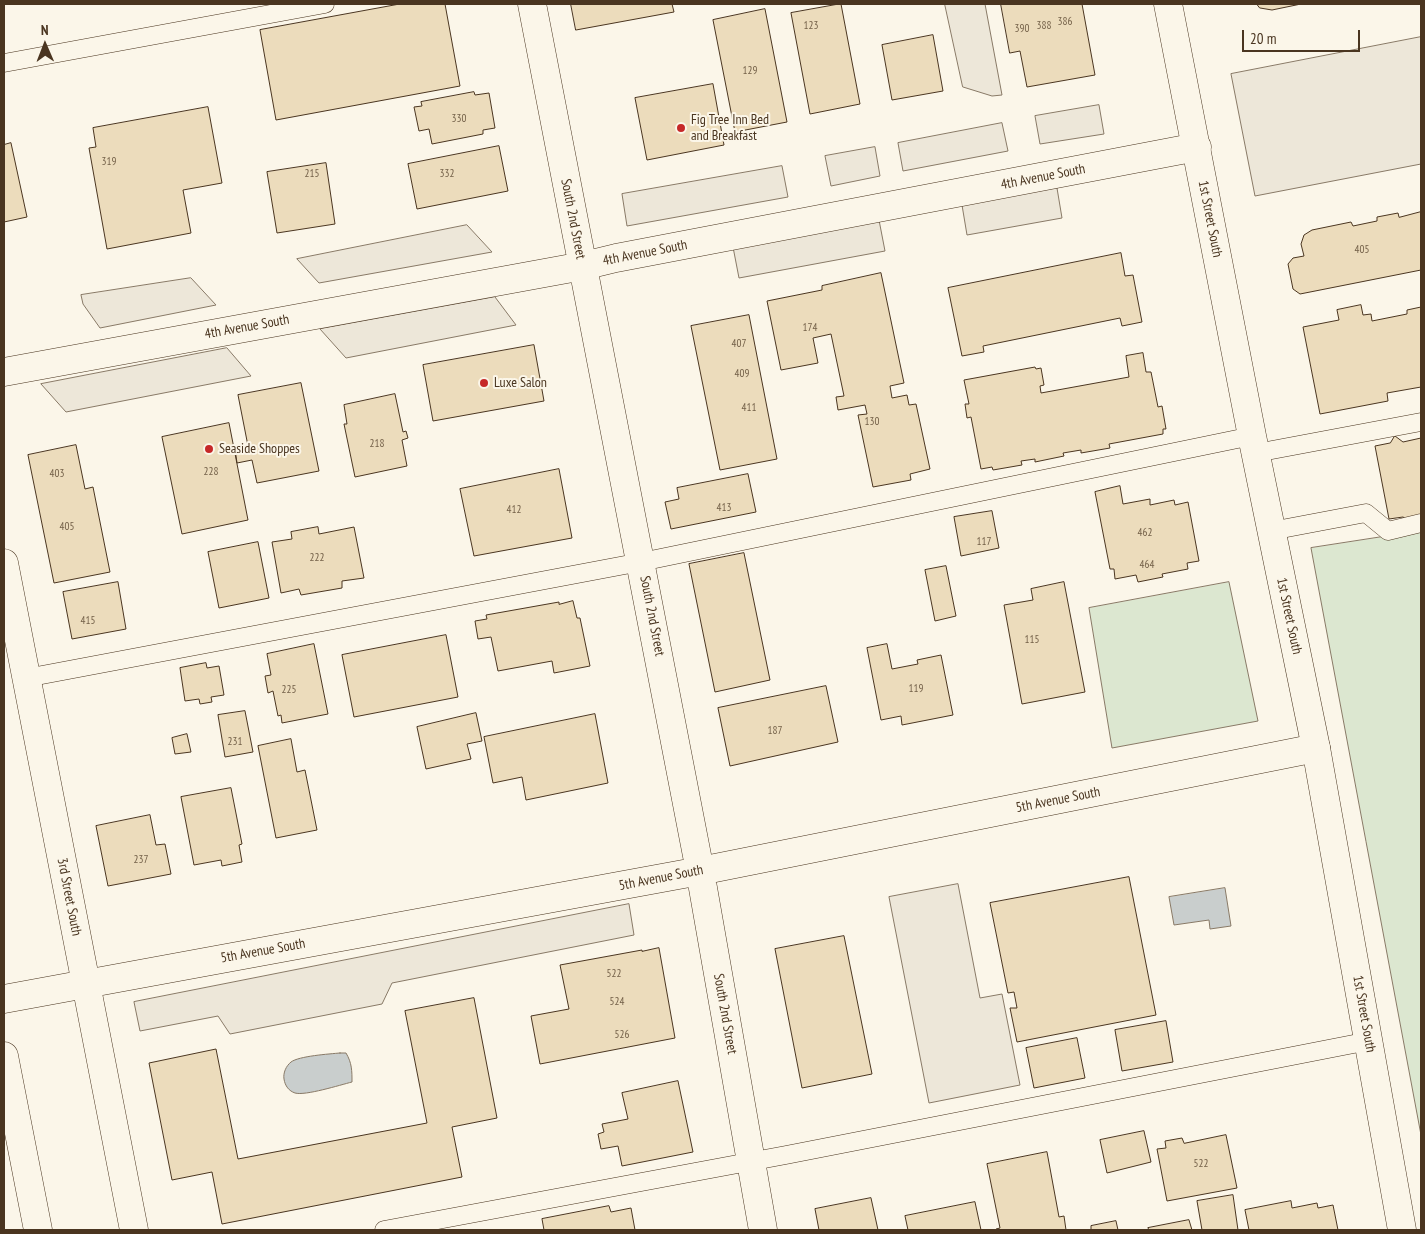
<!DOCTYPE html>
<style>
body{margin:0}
#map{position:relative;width:1425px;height:1234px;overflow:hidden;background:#fbf6e9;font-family:"PT Sans Narrow",sans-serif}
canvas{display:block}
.frame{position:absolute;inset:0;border:5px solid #4a3520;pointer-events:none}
.north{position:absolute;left:20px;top:20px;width:50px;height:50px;-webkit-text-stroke:4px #fbf6e9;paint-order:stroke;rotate:359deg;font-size:14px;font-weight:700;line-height:20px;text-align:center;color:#4a3520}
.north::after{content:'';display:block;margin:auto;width:18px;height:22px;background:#4a3520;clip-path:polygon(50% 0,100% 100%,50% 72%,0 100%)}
.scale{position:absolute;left:1242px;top:30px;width:118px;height:22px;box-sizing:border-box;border:2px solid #4a3520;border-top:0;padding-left:6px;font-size:15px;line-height:18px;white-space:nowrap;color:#4a3520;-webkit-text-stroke:4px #fbf6e9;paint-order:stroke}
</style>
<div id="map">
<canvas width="1425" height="1234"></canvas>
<div class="frame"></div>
<div class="north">N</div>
<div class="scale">20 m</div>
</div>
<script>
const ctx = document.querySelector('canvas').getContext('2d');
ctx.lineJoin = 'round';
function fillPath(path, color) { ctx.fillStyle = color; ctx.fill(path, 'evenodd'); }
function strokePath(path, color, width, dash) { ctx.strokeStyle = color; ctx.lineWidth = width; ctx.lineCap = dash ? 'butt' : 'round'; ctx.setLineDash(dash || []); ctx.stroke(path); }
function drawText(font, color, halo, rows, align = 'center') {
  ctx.font = font + ' "PT Sans Narrow",sans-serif'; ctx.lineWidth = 4; ctx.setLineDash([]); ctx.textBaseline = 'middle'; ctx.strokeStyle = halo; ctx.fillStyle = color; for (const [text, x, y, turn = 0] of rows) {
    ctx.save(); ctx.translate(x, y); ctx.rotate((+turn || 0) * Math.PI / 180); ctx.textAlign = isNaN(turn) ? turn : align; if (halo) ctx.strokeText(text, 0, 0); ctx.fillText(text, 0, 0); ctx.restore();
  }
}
const green = new Path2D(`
 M1421,531V1135L1311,548Z
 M1229,582L1258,721L1112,748L1089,608Z`);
fillPath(green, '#dce7d0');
strokePath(green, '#887966', 1);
const parking = new Path2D(`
 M945,4H985L1002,95L992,96L963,87Z
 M1421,37V164L1255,196L1231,74Z
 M1099,105L1104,134L1040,144L1035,116Z
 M1002,123L1008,151L903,171L898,143Z
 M875,147L880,176L831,186L825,156Z
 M782,166L788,197L627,226L622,194Z
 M1057,188L1062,218L967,235L962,205Z
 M879,220L885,251L739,278L733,247Z
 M467,225L492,252L319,283L297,259Z
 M191,278L216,305L100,328L83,304L81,295Z
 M495,297L516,325L346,358L320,329Z
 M227,348L251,376L66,412L41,384Z
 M958,884L980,998L1002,994L1020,1085L929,1103L889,897Z
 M629,904L634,935L392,983L382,1004L230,1034L218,1016L140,1031L134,1002Z`);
fillPath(parking, '#ede7d9');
strokePath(parking, '#887966', 1);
const water = new Path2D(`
 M1225,888L1231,926L1210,929L1209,920L1174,925L1169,897Z
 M340,1053H346C352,1063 352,1071 352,1082C340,1085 305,1096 295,1093C289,1091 285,1086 284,1079C283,1073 286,1066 291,1062C299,1056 329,1054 340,1053Z`);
fillPath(water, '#c9cecd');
strokePath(water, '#887966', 1);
const building = new Path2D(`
 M400,4H445L460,86L276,120L260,30Z
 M571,4H672L674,12L576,30Z
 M841,4L860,104L810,114L791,13Z
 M1001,4H1082L1095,75L1027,87L1020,51L1010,53Z
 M1257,4H1301L1272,10L1260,8Z
 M765,9L787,122L735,132L713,20Z
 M933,35L943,91L892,100L882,45Z
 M713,84L724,145L647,160L635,98Z
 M474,92L475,95L489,93L495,128L483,130V134L432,144L429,129L419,131L414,107L422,106L421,102Z
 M208,107L222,183L183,190L191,233L107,249L89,148L96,147L93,128Z
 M11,143L27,217L4,222V145Z
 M499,146L508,191L417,209L408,164Z
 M326,163L335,224L277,233L267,172Z
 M1421,212V270L1300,294L1293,289L1288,264L1293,258L1304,256L1301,244L1304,235L1312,230L1351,222L1353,226L1377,221V217L1398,213L1399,217Z
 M1121,253L1125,276L1133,275L1142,322L1122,326L1120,318L983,346L984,352L962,356L948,288Z
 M881,273L904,383L890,386L892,398L907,395L909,405L916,404L930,469L910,474L911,480L873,487L858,415L867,414L865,405L838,410L836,397L844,396L831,334L813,338L818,363L781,370L767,301L822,290V286Z
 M1361,305L1363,315L1371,314L1372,321L1407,314V310L1421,307V387L1387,393L1388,401L1320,414L1303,327L1339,320L1337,310Z
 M749,315L777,459L720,470L691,326Z
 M534,345L544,401L433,421L423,365Z
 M1143,353L1146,372H1151L1158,407L1162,406L1166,429H1163V434L1109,444L1110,448L1081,453V450L1063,453L1064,456L1035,462V459L1021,461L1022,465L993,470L992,467L981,469L971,417L967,418L965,404H969L964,380L1035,367L1036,369L1041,368L1044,385L1040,386L1041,393L1129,377L1126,356Z
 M301,383L319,471L257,483L252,460L237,463L235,449L248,446L238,395Z
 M395,394L403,432L406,431L408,438L402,440L407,466L355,477L344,424H347L344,405Z
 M229,423L248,520L182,534L162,437Z
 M1395,436L1403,442L1421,438V514L1419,515L1413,523L1403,517L1389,519L1375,446L1390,443Z
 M76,445L85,489L93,487L110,572L54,583L28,455Z
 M559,469L572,538L474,556L460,489Z
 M748,474L756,512L671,529L665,502L679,499L677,488Z
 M1120,486L1123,504L1150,499V505L1174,500L1175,505L1188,502L1199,561L1187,563L1188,569L1162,574L1163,577L1138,582L1136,575L1115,579L1114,569H1110L1095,492Z
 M992,511L999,548L961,556L954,517Z
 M318,527L319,534L354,527L364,578L342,581V588L301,595L299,589L281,593L272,542L292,539L291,532Z
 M258,542L269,598L219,608L208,552Z
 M744,553L770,680L715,692L689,564Z
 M946,566L956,616L935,621L925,570Z
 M118,582L126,629L72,639L63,592Z
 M1064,582L1085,692L1022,704L1004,605L1033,600L1031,589Z
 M573,601L577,618H580L590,666L554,673L552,661L498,671L491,637L478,639L475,621L487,619L486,615L559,602V604Z
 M446,635L458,697L354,717L342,655Z
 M314,644L328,714L282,723L281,715L278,716L273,691L268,693L265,676L271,675L267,654Z
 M887,644L892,669L918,664L917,660L941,655L953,715L902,725L901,716L881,720L867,648Z
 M206,663L207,668L219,666L224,695L211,697L212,702L200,704L199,699L185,701L180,668Z
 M826,686L838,742L730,766L718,708Z
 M245,711L253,752L225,757L218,715Z
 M476,713L482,741L467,744L471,759L426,769L417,727Z
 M595,714L608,783L526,800L522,777L493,783L484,737Z
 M187,734L191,752L175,754L172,738Z
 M291,739L297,772L305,770L317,830L276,838L258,746Z
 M231,788L242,844L239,845L242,862L222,866L221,860L194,865L181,797Z
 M150,815L156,845L165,844L171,874L108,886L96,826Z
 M1129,877L1156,1015L1017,1042L1010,1008H1017L1014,992L1008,993L990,903Z
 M844,936L872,1074L802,1088L775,949Z
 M659,948L675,1038L540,1064L531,1016L569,1009L560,965L642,950V951Z
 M474,998L497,1118L452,1127L462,1177L222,1224L212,1172L172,1180L149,1063L216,1049L238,1159L427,1123L405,1011Z
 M1166,1021L1173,1062L1122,1071L1115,1030Z
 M1077,1038L1085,1078L1034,1088L1026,1048Z
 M678,1081L693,1152L622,1166L618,1146L601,1149L598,1134L604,1132L602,1124L628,1119L622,1093Z
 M1144,1131L1151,1162L1107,1173L1100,1140Z
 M1226,1135L1237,1188L1167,1201L1157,1149L1166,1148L1165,1141L1182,1138L1184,1143Z
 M1047,1152L1059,1217L1064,1216L1066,1230H996V1229L1000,1228L987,1164Z
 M1233,1195L1238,1230H1202L1197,1201Z
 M871,1198L878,1230H819L815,1209Z
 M1291,1201L1292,1208L1317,1203L1318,1208L1333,1205L1338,1230H1249L1245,1210Z
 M975,1202L981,1230H908L905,1216Z
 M609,1206L611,1212L631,1208L635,1230H544L542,1219Z
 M1189,1220L1192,1230H1149L1148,1228Z
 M1116,1221L1118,1230H1091V1226Z`);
fillPath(building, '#ecdcbc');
strokePath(building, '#4a3520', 1);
const service = new Path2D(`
 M4,63L325,4
 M1256,453L1421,422
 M1271,531L1366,513L1388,531L1421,523
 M26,678L641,562L1252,436
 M384,1230L786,1155L1369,1041`);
const minor = new Path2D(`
 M532,4L700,871L763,1230
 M4,372L583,266L616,258L1197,147
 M4,999L700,871L1316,748`);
const tertiary = new Path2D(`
 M1168,4L1252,436L1316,748L1402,1230`);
const primary = new Path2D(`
 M4,563L134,1230
 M4,1056L38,1230`);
strokePath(service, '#4a3520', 19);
strokePath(minor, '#4a3520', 29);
strokePath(tertiary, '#4a3520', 29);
strokePath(primary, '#4a3520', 29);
strokePath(service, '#fbf6e9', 18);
strokePath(minor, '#fbf6e9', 28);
strokePath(tertiary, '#fbf6e9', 28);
strokePath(primary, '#fbf6e9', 28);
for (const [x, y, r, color] of [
 [681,128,5,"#c62828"],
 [484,383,5,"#c62828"],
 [209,449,5,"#c62828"]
]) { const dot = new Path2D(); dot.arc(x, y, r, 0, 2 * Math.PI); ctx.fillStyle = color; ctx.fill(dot); strokePath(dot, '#fbf6e9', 2); }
drawText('11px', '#725f47', null, [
 ["386",1065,22],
 ["123",811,26],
 ["388",1044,26],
 ["390",1022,29],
 ["129",750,71],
 ["330",459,119],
 ["319",109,162],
 ["215",312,174],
 ["332",447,174],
 ["405",1362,250],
 ["174",810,328],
 ["407",739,344],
 ["409",742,374],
 ["411",749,408],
 ["130",872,422],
 ["218",377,444],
 ["228",211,472],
 ["403",57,474],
 ["413",724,508],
 ["412",514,510],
 ["405",67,527],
 ["462",1145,533],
 ["117",984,542],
 ["222",317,558],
 ["464",1147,565],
 ["415",88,621],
 ["115",1032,640],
 ["119",916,689],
 ["225",289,690],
 ["187",775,731],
 ["231",235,742],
 ["237",141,860],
 ["522",614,974],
 ["524",617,1002],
 ["526",622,1035],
 ["522",1201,1164]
]);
drawText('14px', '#4a3520', '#fbf6e9', [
 ["Fig Tree Inn Bed",691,120],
 ["and Breakfast",691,136],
 ["Luxe Salon",494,383],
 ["Seaside Shoppes",219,449]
], 'left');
drawText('14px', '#4a3520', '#fbf6e9', [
 ["4th Avenue South",1043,177,-11],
 ["South 2nd Street",573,219,79],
 ["1st Street South",1210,219,79],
 ["4th Avenue South",645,253,-11],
 ["4th Avenue South",247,327,-10],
 ["South 2nd Street",652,616,79],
 ["1st Street South",1289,616,78],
 ["5th Avenue South",1058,800,-11],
 ["5th Avenue South",661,878,-11],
 ["3rd Street South",69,897,79],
 ["5th Avenue South",263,951,-10],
 ["South 2nd Street",725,1014,80],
 ["1st Street South",1364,1014,80]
]);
</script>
